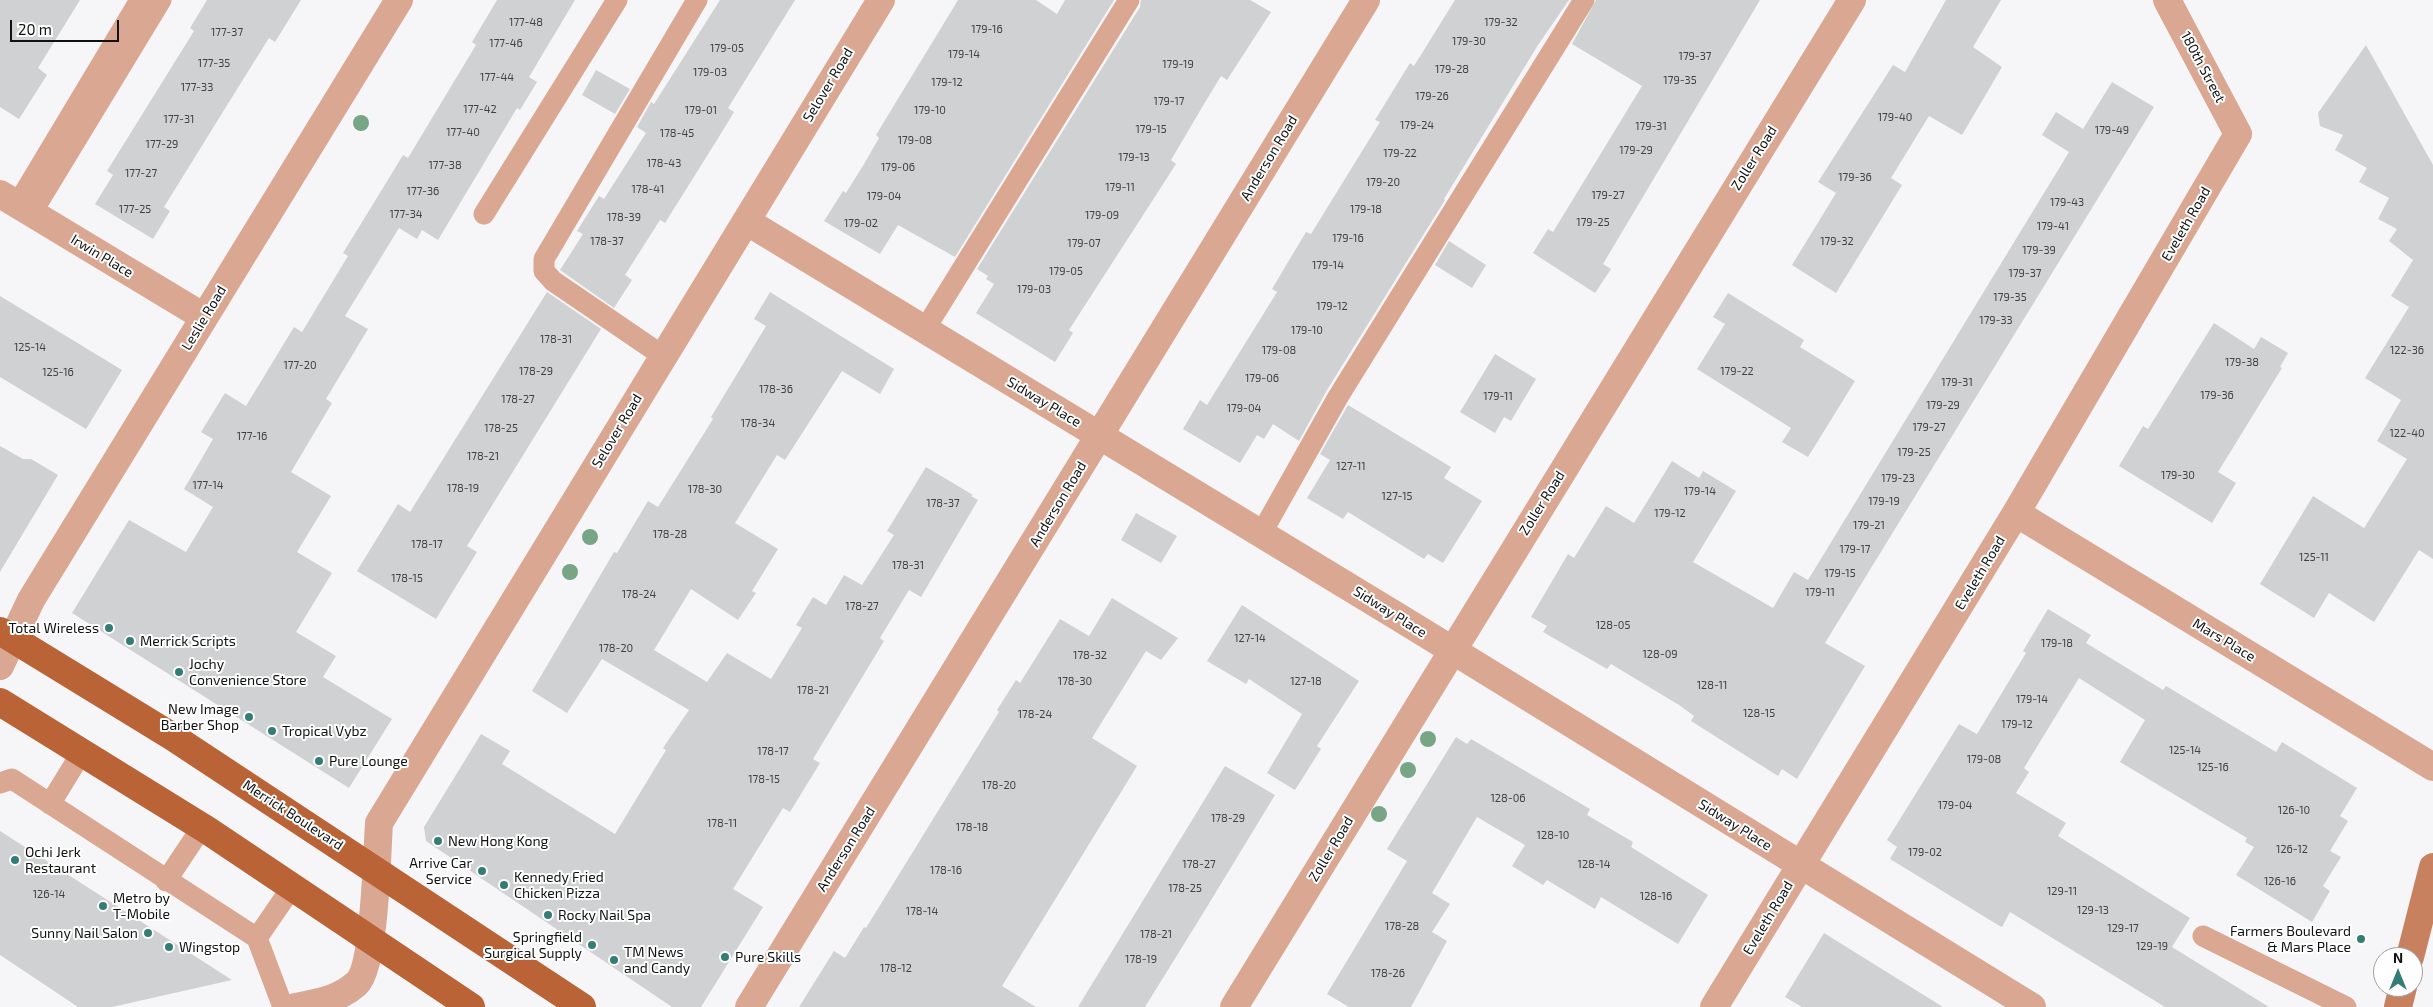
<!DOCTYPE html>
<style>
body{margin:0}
#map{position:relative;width:2433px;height:1007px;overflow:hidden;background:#f6f6f8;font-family:"Exo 2",sans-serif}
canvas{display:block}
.north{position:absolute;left:2373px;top:947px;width:50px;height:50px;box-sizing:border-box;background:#fff;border:1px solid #9fa0a0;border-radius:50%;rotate:0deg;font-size:14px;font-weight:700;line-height:20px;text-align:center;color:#101111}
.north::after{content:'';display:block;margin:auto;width:18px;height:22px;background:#347c75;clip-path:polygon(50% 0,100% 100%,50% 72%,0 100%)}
.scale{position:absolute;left:10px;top:20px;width:109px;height:22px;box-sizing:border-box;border:2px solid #101111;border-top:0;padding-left:6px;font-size:15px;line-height:18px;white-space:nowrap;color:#101111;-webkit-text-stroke:4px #fff;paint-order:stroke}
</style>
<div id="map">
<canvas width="2433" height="1007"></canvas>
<div class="north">N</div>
<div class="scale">20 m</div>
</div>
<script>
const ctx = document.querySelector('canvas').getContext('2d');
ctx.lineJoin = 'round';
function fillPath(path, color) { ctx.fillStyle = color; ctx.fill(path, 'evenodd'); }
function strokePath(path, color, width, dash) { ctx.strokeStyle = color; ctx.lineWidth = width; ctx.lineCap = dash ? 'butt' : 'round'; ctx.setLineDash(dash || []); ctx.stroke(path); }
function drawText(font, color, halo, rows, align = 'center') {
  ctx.font = font + ' "Exo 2",sans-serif'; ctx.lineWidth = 4; ctx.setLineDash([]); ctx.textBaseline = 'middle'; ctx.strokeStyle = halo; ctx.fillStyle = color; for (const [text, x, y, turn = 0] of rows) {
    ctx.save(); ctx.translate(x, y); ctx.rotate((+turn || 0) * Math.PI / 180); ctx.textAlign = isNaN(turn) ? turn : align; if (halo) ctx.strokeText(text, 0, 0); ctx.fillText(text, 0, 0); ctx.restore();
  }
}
fillPath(new Path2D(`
 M0,0H80L38,68L47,75L19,119L0,107Z
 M207,0H301L275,42L269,38L234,94L164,207L170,211L153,239L95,204L113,175L107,171L194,31L190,28Z
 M497,0H575L529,77L537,82L520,110L517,108L438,240L422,230L417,239L399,228L345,316L368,329L326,399L332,403L291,472L331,496L297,552L332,573L296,632L336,656L323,677L392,719L349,788L72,613L129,520L186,552L213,507L184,489L213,439L201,432L225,393L246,406L294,327L302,332L348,256L343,253L386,183L403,155L408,158L476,45L472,42Z
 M720,0H795L728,108L734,112L717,140L665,223L660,220L625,275L632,280L614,308L560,270L583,234L577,231L599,196L604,199L646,133L637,127L651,102L654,104Z
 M958,0H1036L1057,14L1065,0H1114L955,257L898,225L880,254L824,221L843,191L846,193L864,164L879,138L876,135Z
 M1141,0H1250L1271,12L1227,80L1221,76L1204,104L1171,160L1176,164L1069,330L1073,333L1055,362L976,313L994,284L986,279L988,276L977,269L1140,7Z
 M1455,0H1569L1538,45L1444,199L1445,200L1327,390L1299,441L1273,424L1264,439L1257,435L1240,463L1183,429L1200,400L1207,405L1277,292L1272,289L1306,232L1311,234L1380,122L1375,120L1410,63L1414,66Z
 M1596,0H1760L1603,264L1611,269L1595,293L1533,253L1548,229L1553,232L1642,86L1572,44Z
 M1946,0H2001L1973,47L2002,67L1962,135L1929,116L1891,178L1902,185L1836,293L1792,265L1836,193L1818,182L1893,65L1905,72Z
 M2366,45L2433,165V559L2419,550L2374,622L2329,593L2314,618L2260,584L2313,496L2364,528L2407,459L2377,441L2401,400L2365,378L2409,307L2391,296L2413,260L2389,241L2397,229L2378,219L2389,198L2359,182L2367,168L2335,150L2343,135L2320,126L2318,113Z
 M596,70L630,89L615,114L582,95Z
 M2112,82L2154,107L1825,643L1865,666L1797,779L1782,769L1778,776L1691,721L1694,716L1679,705L1611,664L1607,669L1543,632L1547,626L1531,617L1568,554L1574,558L1606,506L1634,523L1672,461L1699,478L1703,471L1736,491L1693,562L1773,608L1794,572L1808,580L2069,152L2042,135L2056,112L2083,129Z
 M1449,241L1486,265L1472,288L1435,265Z
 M547,292L601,329L467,546L477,552L436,619L357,571L398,504L410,512Z
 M770,292L894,369L880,394L842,371L785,460L777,455L735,523L778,549L752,591L756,593L738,620L691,589L654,650L707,682L727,653L771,679L802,628L796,625L813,597L826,605L844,575L862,585L894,535L887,531L926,467L973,495L971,496L978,500L921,597L909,590L880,638L884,641L813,759L820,763L790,812L783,808L733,889L763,907L701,1007H672L426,841L424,827L481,734L510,751L502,764L615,834L666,750L663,748L689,710L602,659L567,713L532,691L614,552L617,553L648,501L658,507L713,419L711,417L766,326L754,319Z
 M1728,293L1804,340L1800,347L1855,381L1808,457L1782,442L1791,428L1697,369L1725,324L1713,317Z
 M0,296L122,370L86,429L0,377Z
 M2214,323L2254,349L2261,337L2288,353L2280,367L2282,368L2218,472L2236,483L2212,523L2119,466L2143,426L2148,429Z
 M1495,354L1536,379L1511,421L1504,417L1495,433L1460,412Z
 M1348,405L1451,467L1444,478L1482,501L1443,563L1428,554L1424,559L1348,512L1343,519L1307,498L1330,460L1320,454Z
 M0,446L23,459H31L58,475L0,572Z
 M1136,513L1177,536L1161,563L1121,540Z
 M1112,598L1178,638L1161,660L1146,651L1092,738L1137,766L1002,986L1036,1007H799L834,951L845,958L864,927L866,928L999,712L997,710L1016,680L1020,683L1060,619L1089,636Z
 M1242,605L1359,681L1317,746L1321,749L1295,790L1267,773L1302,714L1249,679L1246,684L1207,661Z
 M2048,609L2091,635L2086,643L2163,690L2166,686L2276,752L2282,742L2357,788L2340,816L2348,821L2330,851L2341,857L2323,886L2330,891L2312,922L2236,875L2254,847L2245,842L2247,838L2120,762L2145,720L2079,678L2024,768L2029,772L2016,793L2066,823L2058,836L2190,918L2172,947L2269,1007H2165L2010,912L2002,927L1998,925L1890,859L1897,847L1887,840L1959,724L1977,734L2026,653L2023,651Z
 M1456,737L1467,744L1471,739L1590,809L1587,815L1633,842L1631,847L1708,895L1678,944L1601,897L1595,909L1547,880L1543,885L1512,866L1525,845L1477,817L1432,893L1450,904L1432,932L1447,941L1411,1007H1349L1327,994L1407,861L1387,849Z
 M1225,766L1275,795L1202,915L1145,1007H1078Z
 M0,831L232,980L112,1007H78L0,955Z
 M1824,933L1943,1007H1802L1785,997Z`), '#d0d1d2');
strokePath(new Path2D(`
 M17,205L140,0
 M31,214L161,0
 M484,214L617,0
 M925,329L1129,0
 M663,356L553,281L544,271V259L697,0
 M1261,534L1338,397L1584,0
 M0,783L12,779L257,938L283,1007
 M50,804L82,752
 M166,881L202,827
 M2203,936L2346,1007
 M257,938L292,887`), '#daa892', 21);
strokePath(new Path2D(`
 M0,194L204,317
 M746,221L1400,618L2032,1007
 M2016,513L2433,767
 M0,666L31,600L399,0
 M296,1007C318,1002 338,1000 356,984C375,968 377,852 379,823L881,0
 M749,1007L1366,0
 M1234,1007L1852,0
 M1714,1007L2016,513L2238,134L2167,0`), '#daa892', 28);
strokePath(new Path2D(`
 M2410,957L2433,867
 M2398,1007L2403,987`), '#c8815f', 28);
strokePath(new Path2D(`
 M0,631L173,737L582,1007
 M0,702L207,830L471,1007`), '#b96337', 28);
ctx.fillStyle = '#77a586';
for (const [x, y] of [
 [361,123],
 [590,537],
 [570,572],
 [1428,739],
 [1408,770],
 [1379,814]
]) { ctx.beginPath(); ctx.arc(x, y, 8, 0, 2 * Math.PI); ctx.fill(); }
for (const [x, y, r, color] of [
 [109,628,5,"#347c75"],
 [130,641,5,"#347c75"],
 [179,672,5,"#347c75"],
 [249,717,5,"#347c75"],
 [272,731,5,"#347c75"],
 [319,761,5,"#347c75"],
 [438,841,5,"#347c75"],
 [15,860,5,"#347c75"],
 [482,871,5,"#347c75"],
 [504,885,5,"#347c75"],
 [103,906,5,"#347c75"],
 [548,915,5,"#347c75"],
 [148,933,5,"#347c75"],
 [2361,939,5,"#347c75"],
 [592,945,5,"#347c75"],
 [169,947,5,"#347c75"],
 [725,957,5,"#347c75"],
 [614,960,5,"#347c75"]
]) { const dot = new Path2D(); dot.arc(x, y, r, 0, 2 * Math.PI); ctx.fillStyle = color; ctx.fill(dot); strokePath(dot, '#fff', 2); }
drawText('11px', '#404141', null, [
 ["177-48",526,22],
 ["179-32",1501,22],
 ["179-16",987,29],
 ["177-37",227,32],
 ["179-30",1469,41],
 ["177-46",506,43],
 ["179-05",727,48],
 ["179-14",964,54],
 ["179-37",1695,56],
 ["177-35",214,63],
 ["179-19",1178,64],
 ["179-28",1452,69],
 ["179-03",710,72],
 ["177-44",497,77],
 ["179-35",1680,80],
 ["179-12",947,82],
 ["177-33",197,87],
 ["179-26",1432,96],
 ["179-17",1169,101],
 ["177-42",480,109],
 ["179-01",701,110],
 ["179-10",930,110],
 ["179-40",1895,117],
 ["177-31",179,119],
 ["179-24",1417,125],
 ["179-31",1651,126],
 ["179-15",1151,129],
 ["179-49",2112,130],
 ["177-40",463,132],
 ["178-45",677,133],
 ["179-08",915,140],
 ["177-29",162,144],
 ["179-29",1636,150],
 ["179-22",1400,153],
 ["179-13",1134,157],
 ["178-43",664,163],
 ["177-38",445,165],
 ["179-06",898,167],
 ["177-27",141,173],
 ["179-36",1855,177],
 ["179-20",1383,182],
 ["179-11",1120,187],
 ["178-41",648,189],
 ["177-36",423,191],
 ["179-27",1608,195],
 ["179-04",884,196],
 ["179-43",2067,202],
 ["177-25",135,209],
 ["179-18",1366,209],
 ["177-34",406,214],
 ["179-09",1102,215],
 ["178-39",624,217],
 ["179-25",1593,222],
 ["179-02",861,223],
 ["179-41",2053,226],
 ["179-16",1348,238],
 ["178-37",607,241],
 ["179-32",1837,241],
 ["179-07",1084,243],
 ["179-39",2039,250],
 ["179-14",1328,265],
 ["179-05",1066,271],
 ["179-37",2025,273],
 ["179-03",1034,289],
 ["179-35",2010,297],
 ["179-12",1332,306],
 ["179-33",1996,320],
 ["179-10",1307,330],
 ["178-31",556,339],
 ["125-14",30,347],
 ["179-08",1279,350],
 ["122-36",2407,350],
 ["179-38",2242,362],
 ["177-20",300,365],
 ["178-29",536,371],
 ["179-22",1737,371],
 ["125-16",58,372],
 ["179-06",1262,378],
 ["179-31",1957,382],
 ["178-36",776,389],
 ["179-36",2217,395],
 ["179-11",1498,396],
 ["178-27",518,399],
 ["179-29",1943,405],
 ["179-04",1244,408],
 ["178-34",758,423],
 ["179-27",1929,427],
 ["178-25",501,428],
 ["122-40",2407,433],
 ["177-16",252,436],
 ["179-25",1914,452],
 ["178-21",483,456],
 ["127-11",1351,466],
 ["179-30",2178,475],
 ["179-23",1898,478],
 ["177-14",208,485],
 ["178-19",463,488],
 ["178-30",705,489],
 ["179-14",1700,491],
 ["127-15",1397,496],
 ["179-19",1884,501],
 ["178-37",943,503],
 ["179-12",1670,513],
 ["179-21",1869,525],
 ["178-28",670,534],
 ["178-17",427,544],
 ["179-17",1855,549],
 ["125-11",2314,557],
 ["178-31",908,565],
 ["179-15",1840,573],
 ["178-15",407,578],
 ["179-11",1820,592],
 ["178-24",639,594],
 ["178-27",862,606],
 ["128-05",1613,625],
 ["127-14",1250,638],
 ["179-18",2057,643],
 ["178-20",616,648],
 ["128-09",1660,654],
 ["178-32",1090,655],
 ["178-30",1075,681],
 ["127-18",1306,681],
 ["128-11",1712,685],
 ["178-21",813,690],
 ["179-14",2032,699],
 ["128-15",1759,713],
 ["178-24",1035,714],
 ["179-12",2017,724],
 ["125-14",2185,750],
 ["178-17",773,751],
 ["179-08",1984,759],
 ["125-16",2213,767],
 ["178-15",764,779],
 ["178-20",999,785],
 ["128-06",1508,798],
 ["179-04",1955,805],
 ["126-10",2294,810],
 ["178-29",1228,818],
 ["178-11",722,823],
 ["178-18",972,827],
 ["128-10",1553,835],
 ["126-12",2292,849],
 ["179-02",1925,852],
 ["178-27",1199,864],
 ["128-14",1594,864],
 ["178-16",946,870],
 ["126-16",2280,881],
 ["178-25",1185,888],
 ["129-11",2062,891],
 ["126-14",49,894],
 ["128-16",1656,896],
 ["129-13",2093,910],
 ["178-14",922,911],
 ["178-28",1402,926],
 ["129-17",2123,928],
 ["178-21",1156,934],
 ["129-19",2152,946],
 ["178-19",1141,959],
 ["178-12",896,968],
 ["178-26",1388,973]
]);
drawText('14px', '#101111', '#fff', [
 ["180th Street",2203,67,62],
 ["Selover Road",828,85,-59],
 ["Anderson Road",1269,158,-59],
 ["Zoller Road",1754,158,-58],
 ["Eveleth Road",2186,224,-60],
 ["Irwin Place",102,256,31],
 ["Leslie Road",204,318,-59],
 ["Sidway Place",1044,402,31],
 ["Selover Road",617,431,-59],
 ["Zoller Road",1542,503,-58],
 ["Anderson Road",1058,504,-59],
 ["Eveleth Road",1980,573,-59],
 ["Sidway Place",1390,612,32],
 ["Mars Place",2224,640,31],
 ["Merrick Boulevard",293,815,33],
 ["Sidway Place",1735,825,32],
 ["Anderson Road",846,849,-58],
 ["Zoller Road",1331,849,-59],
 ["Eveleth Road",1768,918,-59]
]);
drawText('14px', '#101111', '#fff', [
 ["Total Wireless",99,628,"right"],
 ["Merrick Scripts",140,641],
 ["Jochy",189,664],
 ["Convenience Store",189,680],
 ["New Image",239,709,"right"],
 ["Barber Shop",239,725,"right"],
 ["Tropical Vybz",282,731],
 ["Pure Lounge",329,761],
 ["New Hong Kong",448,841],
 ["Ochi Jerk",25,852],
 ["Restaurant",25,868],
 ["Arrive Car",472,863,"right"],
 ["Service",472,879,"right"],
 ["Kennedy Fried",514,877],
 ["Chicken Pizza",514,893],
 ["Metro by",113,898],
 ["T-Mobile",113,914],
 ["Rocky Nail Spa",558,915],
 ["Farmers Boulevard",2351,931,"right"],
 ["& Mars Place",2351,947,"right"],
 ["Sunny Nail Salon",138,933,"right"],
 ["Springfield",582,937,"right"],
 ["Surgical Supply",582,953,"right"],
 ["Wingstop",179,947],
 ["TM News",624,952],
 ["and Candy",624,968],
 ["Pure Skills",735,957]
], 'left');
</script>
